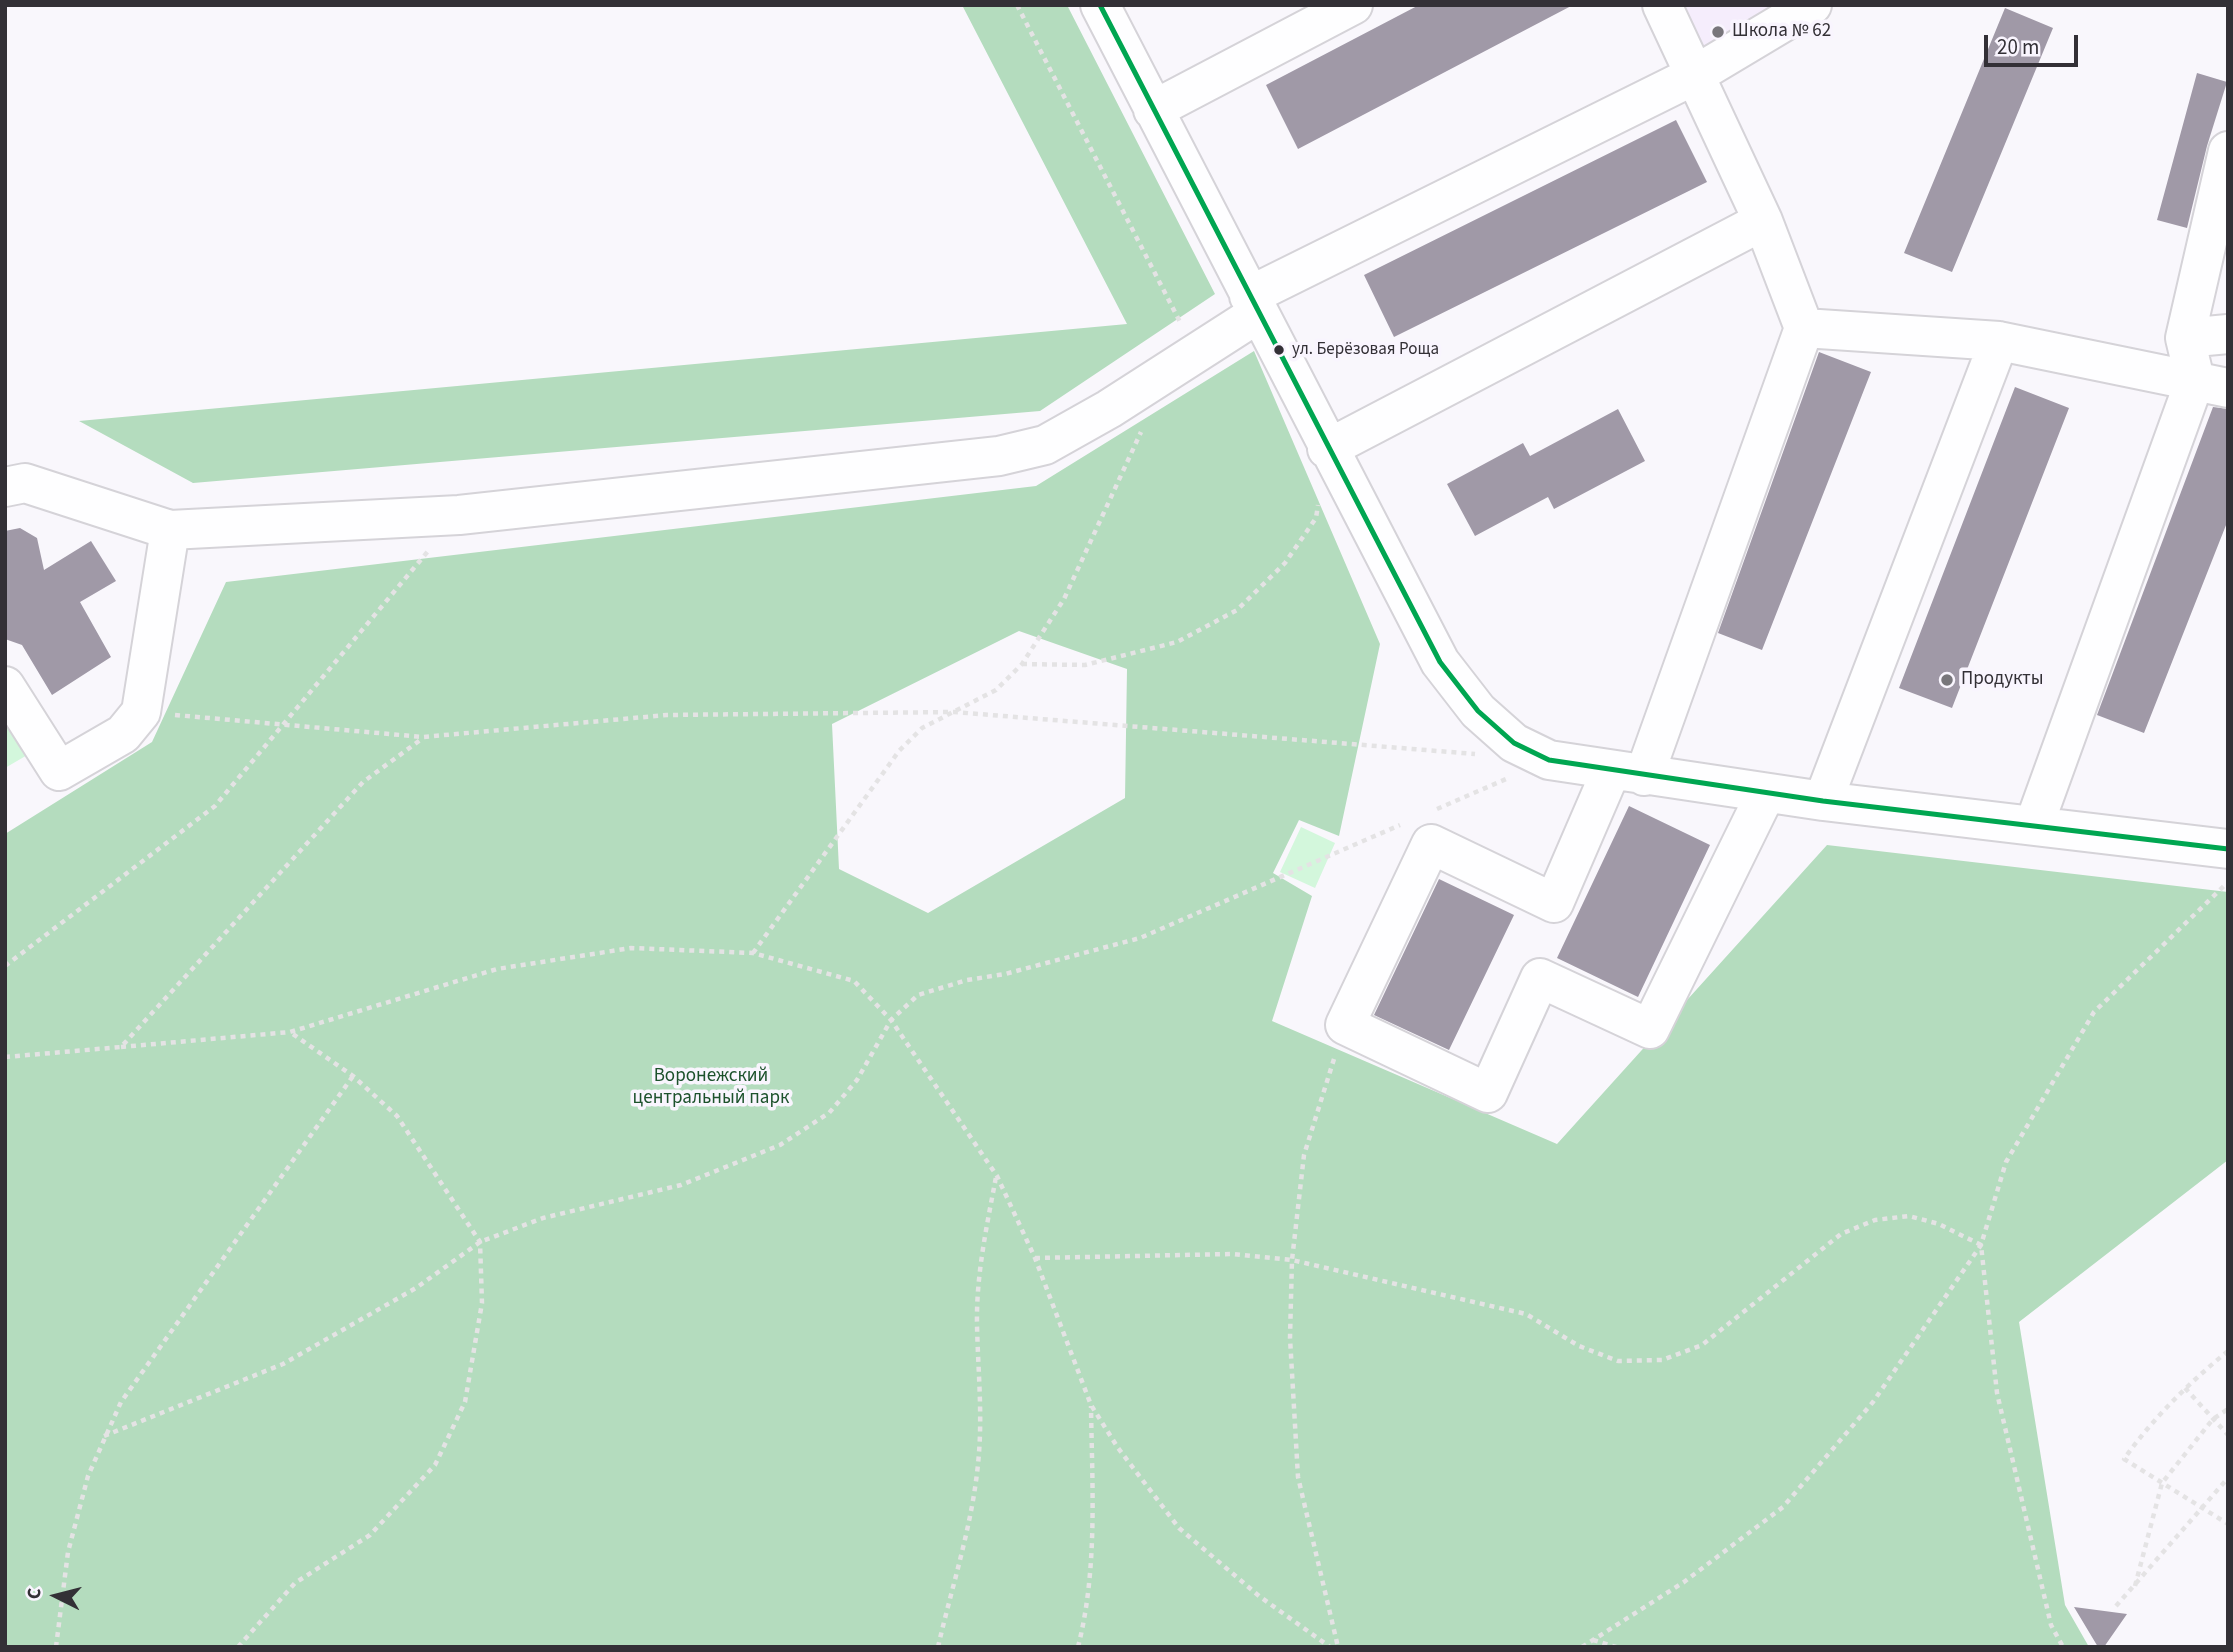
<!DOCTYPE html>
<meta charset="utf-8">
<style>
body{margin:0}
#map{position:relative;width:2233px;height:1652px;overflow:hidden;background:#f9f7fc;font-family:"Source Sans 3",sans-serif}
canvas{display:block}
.frame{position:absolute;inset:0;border:7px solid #333036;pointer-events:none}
.north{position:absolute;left:21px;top:1561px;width:70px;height:70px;-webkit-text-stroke:5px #f9f5fe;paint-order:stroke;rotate:276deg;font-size:19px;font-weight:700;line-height:28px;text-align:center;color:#333036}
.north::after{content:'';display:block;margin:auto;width:24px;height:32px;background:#333036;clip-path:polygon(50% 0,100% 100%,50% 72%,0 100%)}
.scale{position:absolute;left:1984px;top:35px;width:94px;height:32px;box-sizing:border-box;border:4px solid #333036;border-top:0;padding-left:9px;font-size:21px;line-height:24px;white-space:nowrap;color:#333036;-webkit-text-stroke:5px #f9f5fe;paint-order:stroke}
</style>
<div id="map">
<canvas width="2233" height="1652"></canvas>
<div class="frame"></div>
<div class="north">С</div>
<div class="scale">20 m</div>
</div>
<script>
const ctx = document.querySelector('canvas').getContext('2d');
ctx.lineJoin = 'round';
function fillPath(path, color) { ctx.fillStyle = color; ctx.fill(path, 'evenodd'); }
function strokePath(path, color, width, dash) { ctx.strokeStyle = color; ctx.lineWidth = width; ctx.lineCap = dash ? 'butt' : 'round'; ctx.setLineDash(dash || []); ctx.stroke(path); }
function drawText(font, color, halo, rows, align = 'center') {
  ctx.font = font + ' "Source Sans 3",sans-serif'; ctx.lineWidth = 7; ctx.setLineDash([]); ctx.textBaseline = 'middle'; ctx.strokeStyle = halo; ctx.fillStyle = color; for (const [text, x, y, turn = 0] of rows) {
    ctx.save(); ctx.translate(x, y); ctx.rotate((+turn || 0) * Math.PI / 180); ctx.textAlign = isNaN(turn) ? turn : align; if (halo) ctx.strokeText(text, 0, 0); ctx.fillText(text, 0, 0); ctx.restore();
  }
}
fillPath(new Path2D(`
 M1676,5H1793L1701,58Z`), '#f5edfc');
fillPath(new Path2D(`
 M5,715L29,754L5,768Z
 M1301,827L1335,843L1315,888L1280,872Z`), '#d3f7dc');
fillPath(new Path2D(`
 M962,5H1067L1215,294L1040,411L193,483L79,421L1127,324Z
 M1254,351L1380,644L1339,836L1299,820L1273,873L1312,896L1272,1021L1557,1144L1827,845L2228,892V1160L2019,1322L2065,1605L2089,1647H5V834L152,742L226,582L1036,486ZM1019,631L1127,669L1125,798L928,913L839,869L832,724Z`), '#b4dcbe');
fillPath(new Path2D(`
 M1419,5H1573L1298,149L1266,85Z
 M2005,8L2053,28L1952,272L1904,253Z
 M2197,73L2227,82L2207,146L2187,228L2157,220Z
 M1676,120L1707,182L1394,337L1364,275Z
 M1819,352L1871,372L1762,650L1718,633Z
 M2015,387L2069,408L1952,708L1899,688Z
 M2213,407L2228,409V520L2144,733L2097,715Z
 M1618,409L1645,461L1554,509L1548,497L1475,536L1447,484L1523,443L1530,456Z
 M20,528L37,538L44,570L91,541L116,581L80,602L111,657L52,695L22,645L5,639V531Z
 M1629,806L1710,845L1638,997L1557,958Z
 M1439,879L1514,915L1449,1050L1374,1015Z
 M2074,1607L2127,1614L2104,1647H2098Z`), '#a099a7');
const minor = new Path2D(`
 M1100,5L1440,662L1478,711L1514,743L1549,760L1823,801L2228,849
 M1153,110L1353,5
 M1249,296L1695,75L1812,5
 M1804,328L1999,341L2228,388
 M2185,338L2228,334
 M1327,449L1763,221
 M5,487L25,483L170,530L459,515L999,456L1045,445L1109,409L1257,314
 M5,686L59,771L123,734L141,712L170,530
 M1611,771L1554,903L1431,844L1345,1025L1488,1093L1540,978L1650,1029L1766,793
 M1644,776L1804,328L1763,221L1662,5
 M1823,801L1999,341
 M2034,825L2195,380L2185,338L2228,151`);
strokePath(minor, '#d5d3d8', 42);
strokePath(new Path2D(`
 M1017,5L1180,322
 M1022,664L1085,665L1177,642L1237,610L1285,563L1316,518L1318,505
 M175,715L423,737L667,715L954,712L1475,754
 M1437,809L1506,779
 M753,953L899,751L922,728L996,690L1022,664L1064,599L1141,432
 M5,966L215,806L429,550
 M121,1047L290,1032L497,969L631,948L753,953L854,981L891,1020L997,1176L1035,1258L1091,1405L1118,1448L1179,1528L1259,1596L1330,1647
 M5,1057L121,1047L363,782L423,738
 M1334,1059L1304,1155L1292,1260L1290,1338L1298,1477L1338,1647
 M1035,1258L1233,1254L1292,1260L1526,1314L1579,1346L1618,1361L1662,1360L1702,1345L1841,1234L1875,1220L1909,1216L1939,1224L1981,1245L1997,1393L2051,1625L2063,1647
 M2228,1351C2189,1383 2153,1418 2124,1459L2228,1524
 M2185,1388L2228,1435
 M104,1436L283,1364L416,1288L480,1242L543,1218L681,1185L780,1145L829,1113L857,1080L891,1020L918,995L967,980L1005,974L1140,938L1400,825
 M2135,1586L2162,1483L2213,1419L2228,1409
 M2116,1606L2228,1478
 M1593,1640L1616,1647
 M56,1647L68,1552L88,1476L121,1402L353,1076
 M238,1647L295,1583L370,1535L435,1465L465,1402L482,1303L480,1242L397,1116L353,1076L290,1032
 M938,1647C952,1586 972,1526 978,1464C983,1417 978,1372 977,1325C976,1275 987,1225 996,1177
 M1078,1647C1098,1569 1092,1485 1091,1406
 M1582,1647L1684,1582L1783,1507L1873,1402L1981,1245L2006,1162L2094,1012L2227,883`), '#e4e3e4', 4.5, [5, 5]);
strokePath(minor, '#fefeff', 38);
strokePath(new Path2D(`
 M1100,5L1440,662L1478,711L1514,743L1549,760L1823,801L2228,849`), '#00a651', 5);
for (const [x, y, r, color] of [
 [1718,32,7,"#78767b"],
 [1279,350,6,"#333036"],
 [1947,680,7,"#78767b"]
]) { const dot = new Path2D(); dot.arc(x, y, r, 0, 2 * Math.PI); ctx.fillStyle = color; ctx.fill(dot); strokePath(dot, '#f9f5fe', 2.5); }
drawText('17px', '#333036', '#f9f5fe', [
 ["ул. Берёзовая Роща",1292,350]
], 'left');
drawText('19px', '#333036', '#f9f5fe', [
 ["Школа № 62",1732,32],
 ["Продукты",1961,680]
], 'left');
drawText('19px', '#1d522c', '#f9f5fe', [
 ["Воронежский",711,1077],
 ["центральный парк",711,1099]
]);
</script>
